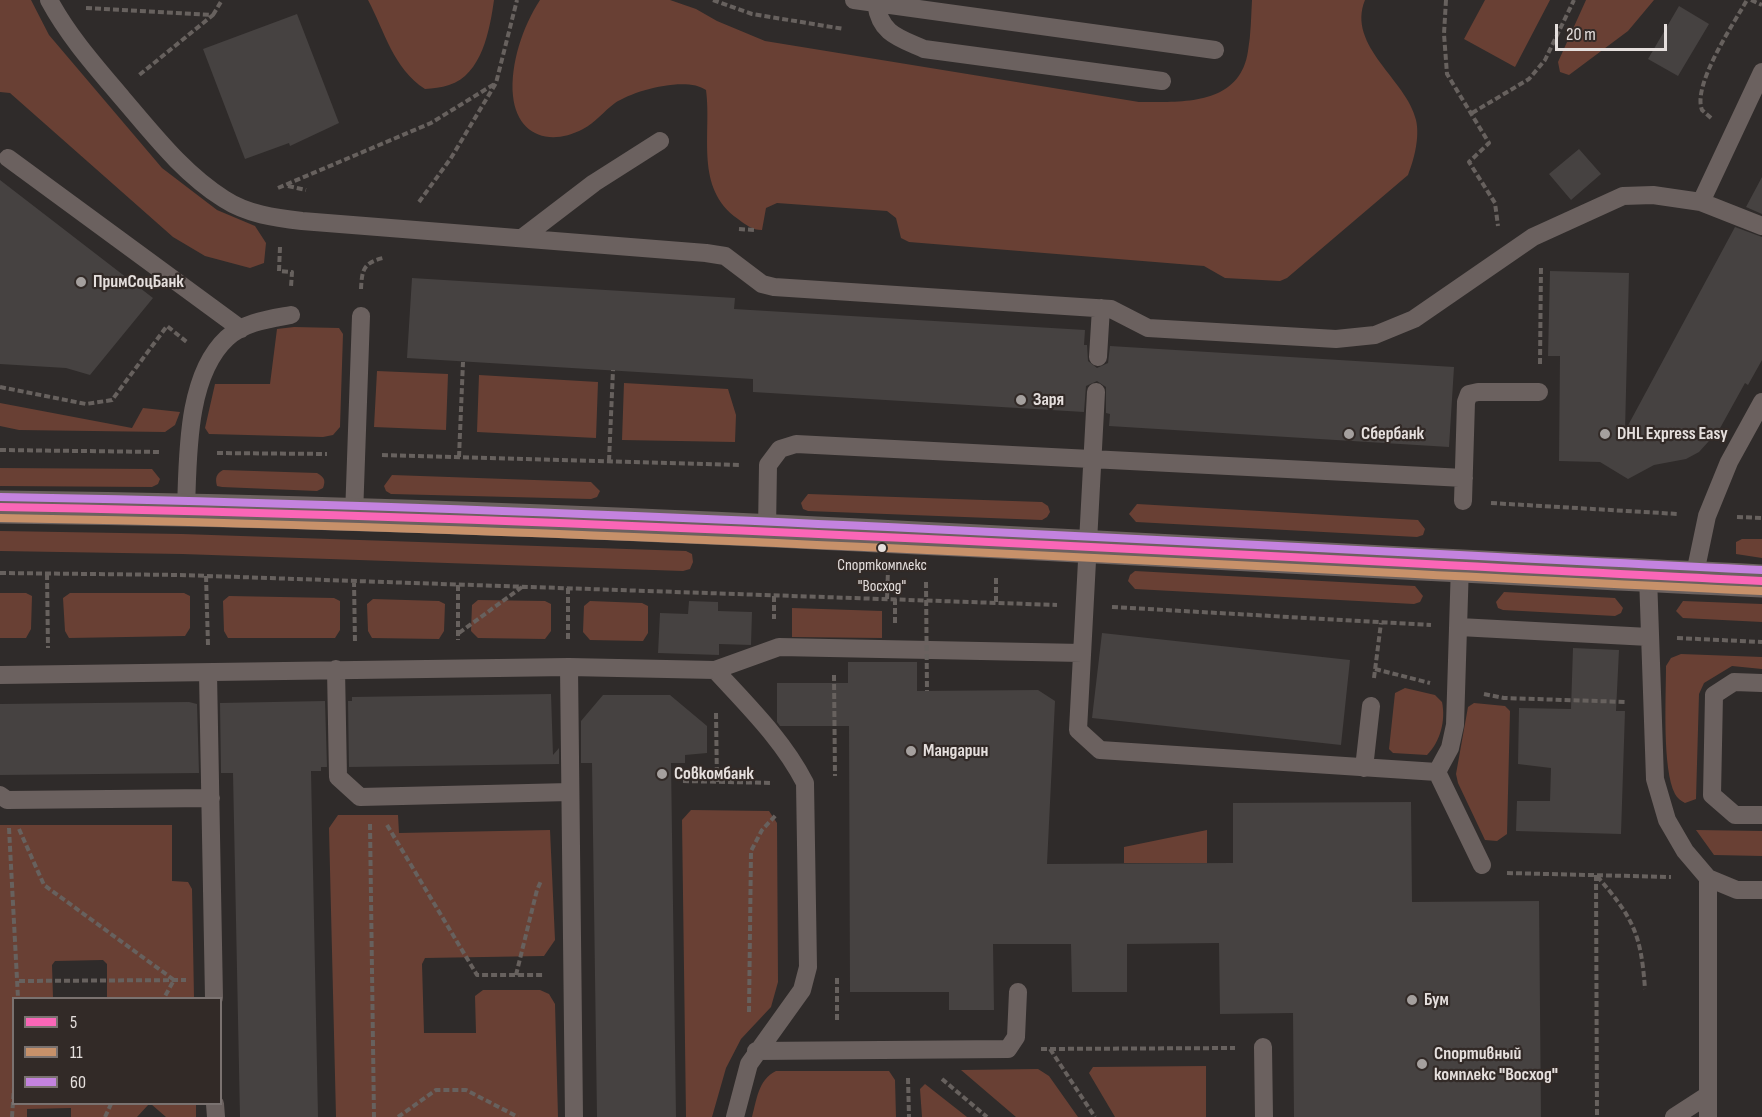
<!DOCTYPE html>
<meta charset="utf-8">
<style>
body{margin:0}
#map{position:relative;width:1762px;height:1117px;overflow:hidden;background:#2f2b2a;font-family:"Sofia Sans Condensed",sans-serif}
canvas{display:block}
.legend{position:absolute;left:12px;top:997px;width:210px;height:108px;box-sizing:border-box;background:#322a27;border:2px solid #7a7270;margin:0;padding:8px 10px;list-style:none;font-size:18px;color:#e5dfdd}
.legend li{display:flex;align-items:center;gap:12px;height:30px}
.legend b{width:30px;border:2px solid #7a7270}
.scale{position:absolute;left:1555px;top:24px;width:112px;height:27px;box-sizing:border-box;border:3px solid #e5dfdd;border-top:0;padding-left:8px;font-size:18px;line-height:21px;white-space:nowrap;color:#e5dfdd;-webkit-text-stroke:4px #322a27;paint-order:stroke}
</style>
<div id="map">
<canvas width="1762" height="1117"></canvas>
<ul class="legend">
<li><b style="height:8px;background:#fa66b7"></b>5</li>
<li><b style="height:8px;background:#c7916a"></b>11</li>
<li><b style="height:8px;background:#c483df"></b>60</li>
</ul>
<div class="scale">20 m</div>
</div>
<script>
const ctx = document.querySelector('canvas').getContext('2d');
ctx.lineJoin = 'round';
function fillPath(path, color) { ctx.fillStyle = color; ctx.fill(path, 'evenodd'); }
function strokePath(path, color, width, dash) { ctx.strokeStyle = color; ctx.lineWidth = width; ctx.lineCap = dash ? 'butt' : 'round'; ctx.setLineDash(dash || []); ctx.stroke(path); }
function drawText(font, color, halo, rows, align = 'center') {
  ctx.font = font + ' "Sofia Sans Condensed",sans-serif'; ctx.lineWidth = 4.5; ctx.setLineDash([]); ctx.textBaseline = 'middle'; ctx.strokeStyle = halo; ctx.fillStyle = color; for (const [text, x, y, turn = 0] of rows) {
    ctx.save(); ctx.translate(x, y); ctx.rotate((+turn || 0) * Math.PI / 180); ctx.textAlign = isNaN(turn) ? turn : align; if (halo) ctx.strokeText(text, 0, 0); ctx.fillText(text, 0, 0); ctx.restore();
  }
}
fillPath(new Path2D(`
 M0,0H31L49,35L162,168L217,210L255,226L266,243L264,263L250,268L205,256L173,237L10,93L0,92Z
 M368,0H494C490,29 482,75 449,85C441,88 433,88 425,89C393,68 385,32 368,0Z
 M540,0H670L696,9L717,21L765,41L1139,102C1182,102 1240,106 1248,51C1251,34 1251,17 1252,0H1365C1346,46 1407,80 1416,120C1420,137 1414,160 1408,175L1287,278L1280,281L1225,278L1204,266L909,242L901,238L896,218L887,211L777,203L766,208L762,230C752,230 746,225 738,219C694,188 712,135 706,90C687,76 634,90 615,103C604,111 595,123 583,129C549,147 517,135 513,96C510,64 523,26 540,0Z
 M1485,0H1550L1515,67L1464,39Z
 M1586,0H1654L1628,31L1569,75L1560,72L1558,62Z
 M294,327L339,328L343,334L340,427L333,435L323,437L209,434L205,428L215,384H270L277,329Z
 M377,371L448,374L446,430L374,427Z
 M479,375L598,382L596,438L477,432Z
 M624,383L728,389L736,415L735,442L622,440Z
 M0,403L132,428L143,408L180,412L175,425L165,432L19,430L0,426Z
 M0,468L152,469L160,479L158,484L152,487L0,486Z
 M223,470L317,473C324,477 326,480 323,488L317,491L222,487L217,486C215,478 216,474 223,470Z
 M392,475L591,482L600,491L597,497L591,499L391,494L386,491L384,486Z
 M808,494L1042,502L1048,506L1050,512L1047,517L1042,520L808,511L803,509L801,503Z
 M1137,504L1418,520L1425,529L1423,535L1417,537L1136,522L1129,514Z
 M0,531L182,534L686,551L692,554L693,562L690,569L683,571L182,554L0,551Z
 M1742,539H1762V558L1736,554V542Z
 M1135,571L1415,586L1423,596L1420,602L1414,604L1135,589L1128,581L1130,575Z
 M1504,592L1615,598L1623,608L1621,613L1615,616L1503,610L1498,608L1496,602Z
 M0,593H26L32,596L31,629L26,638H0Z
 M70,593H184L190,596V628L185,636L69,638L65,631L63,598Z
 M229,596L334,598L340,601V630L335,638H228L224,631L223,601Z
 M373,599L439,601L445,604L444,631L439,639L372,638L368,631L367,604Z
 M478,600L545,601L551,604V631L545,639L478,638L471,631L472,605Z
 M590,601L642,603L648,606V633L643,641L590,640L583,632L584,606Z
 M1683,601L1762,604V622L1683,618L1676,611Z
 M792,608L882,611V638L792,637Z
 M1681,654L1762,657V669L1732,666L1704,683L1699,694L1696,799L1685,803C1681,801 1677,798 1675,794C1662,769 1666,697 1666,666L1671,658Z
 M1405,688L1435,695L1442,702C1446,721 1440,742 1427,755L1393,753L1389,749L1395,693Z
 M1474,703L1505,706L1510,711L1507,834L1497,841L1485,840L1458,783L1456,774L1468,707Z
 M691,810L769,811L777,823L778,982L771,1007L741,1039L726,1068L712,1117H686L682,820Z
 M338,815H398L399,833L550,830L555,940L544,956L425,958L422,964L424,1033H476L475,996L483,990H540L549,994L555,1004L558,1117H336L329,828Z
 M0,825H172V881L188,882L192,889L194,998H107V964L103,960L55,961L52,965L53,998H14V1104H149L137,1117H71V1108L27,1109V1117H0Z
 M1207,830V863H1124V847Z
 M1696,830L1762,831V856L1714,855Z
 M1206,1066V1117H1115L1089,1073L1093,1067Z
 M1038,1069L1049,1076L1078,1117H1016L961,1070Z
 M776,1071H889L895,1080L896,1117H752C757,1099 758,1080 776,1071Z
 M925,1084L967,1117H922L920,1089Z
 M151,1104H196V1117H166Z`), '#694034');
fillPath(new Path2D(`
 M1679,6L1709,24L1678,76L1648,59Z
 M297,14L339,123L290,146L289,143L245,159L203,49Z
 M1579,149L1601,174L1571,200L1549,174Z
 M1762,177V214L1746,207Z
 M0,180L153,298L90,375L66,368L0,364Z
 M1735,227L1762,237V360L1748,385L1745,383L1719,430L1699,452L1686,459L1654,465L1628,479L1600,462L1559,461L1560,356H1548L1550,271L1629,273L1625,431Z
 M412,278L735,298L734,309L1085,330L1084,345H1087L1088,361L1097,368L1108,363L1110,346L1454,367L1449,447L1109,426L1110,414L1106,413V387L1097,381L1086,386L1084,412L753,392V379L407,358Z
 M689,601L718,602V611L752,612L751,645L719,644V655L658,653L660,613L688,614Z
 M1102,633L1350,660L1341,745L1092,718Z
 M1573,648L1619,650L1616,711H1625L1621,834L1516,831L1517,801H1550L1551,768L1518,764L1519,708L1571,709Z
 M848,662H917V691L1038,690L1055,701L1047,864L1233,863V803L1411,802L1412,902L1539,901L1541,1117H1294L1293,1013L1220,1014L1219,943L1127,944V992H1072L1071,944H993L994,1010H949V992H850L849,726H780L777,722V683H848Z
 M551,694L553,755L559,748V764L349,767L348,701H352V697Z
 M603,695H670L707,726V753L685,755V763H671L676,1117H597L592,763H581V721Z
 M325,701L327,767H321V771H311L318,1117H240L233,773H221L220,703Z
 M189,702L197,704L199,773L0,775V704Z`), '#464241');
strokePath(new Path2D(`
 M713,0L752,14L844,29
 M1446,0L1444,34L1447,74L1489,143L1469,162L1495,203L1498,226
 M1751,0L1762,5
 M86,8L213,15L138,76
 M213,15L222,0
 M1472,113L1529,79L1545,60L1574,0
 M1711,118L1702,110C1692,85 1734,23 1747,0
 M288,186L306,190
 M278,188L431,123L496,83
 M419,202L451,158L496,83L517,0
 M739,229L754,230
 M280,247L279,271L292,272L291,287
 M361,289C362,270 363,263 383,258
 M1540,364L1541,266
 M0,387L86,404L112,400L167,326L188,343
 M0,450L162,452
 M217,453L327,454
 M382,455L741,465
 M459,457L463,362
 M609,461L613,370
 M1491,503L1678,514
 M1737,517L1762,518
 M0,573L180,575L1057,605
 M47,574L48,648
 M206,576L208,645
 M996,578V603
 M354,581L355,643
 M458,585V640
 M774,596V619
 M887,599L888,570
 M895,599V623
 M1112,607L1431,625
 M459,633L522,587
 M1677,638L1762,642
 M568,639V588
 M1375,669L1430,683
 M834,675L835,776
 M1374,678L1381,623
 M1484,694L1504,698L1626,702
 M716,713L717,782
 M683,781L773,783
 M370,824L374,1117
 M387,825L477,975H544
 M9,828L18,998
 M19,829L44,885L174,980L164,998
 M1507,873L1671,877
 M1596,875L1597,1117
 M1597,876C1633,918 1641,933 1645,989
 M516,975L537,890L541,881
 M837,978V1022
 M19,981L186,980
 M749,1012L751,851L762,830L776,815
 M1041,1049L1235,1048
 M1050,1049L1095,1117
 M908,1078L909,1117
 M942,1079L987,1117
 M12,1117L14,1087
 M105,1117L111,1104
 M398,1117L436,1090H466L518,1117`), '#67615e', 4, [6, 3]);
strokePath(new Path2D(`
 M49,0C69,37 96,67 123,99C154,135 183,173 224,199C247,214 275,218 302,221L706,253L725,256L762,284L774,287L1111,309L1148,328L1336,339L1375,335L1414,319L1533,237L1623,196L1653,195L1701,202L1762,226
 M854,0L1215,50
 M876,3C880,34 899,38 924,49L1162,81
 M8,158L241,329
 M1701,202L1762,72
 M522,238L594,183L660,141
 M1098,357L1101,308
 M1096,392L1078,730L1100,750L1437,772
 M1463,501L1466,402L1469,394L1478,392H1539
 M186,509C188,457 186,376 227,338C244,322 269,319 291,315
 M354,516L361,316
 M767,530L768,465L780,449L796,444L1464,478
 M1648,576L1655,779L1667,820L1685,851L1708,878L1737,890H1762
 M1694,578L1707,516L1729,462L1762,402
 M1459,627L1649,637
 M569,667L574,1117
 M336,669L338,777L360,797L570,792
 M715,670L779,647L1082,653
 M208,673L214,998
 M0,675L569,667L715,670C748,706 783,740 805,783L808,967L802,990L749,1064L735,1117
 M1762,683L1734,682L1714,695L1712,795L1735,815H1762
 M1364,768L1371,706
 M1437,772L1450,748L1455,725L1460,564
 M1437,772L1482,865
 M0,795L7,800L211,798
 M1708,878V1117
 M1263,1047L1264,1117
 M756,1051L1008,1049L1016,1037L1018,992
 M215,1104L216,1117
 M1674,1117L1708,1095`), '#6b615f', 18);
strokePath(new Path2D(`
 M0,507C588,513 1175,554 1762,581`), '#6b615f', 33);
strokePath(new Path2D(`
 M926,582L927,691`), '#67615e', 4, [6, 3]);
strokePath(new Path2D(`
 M0,507C588,517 1175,552 1762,581`), '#fa66b7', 8);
strokePath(new Path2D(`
 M0,518C588,528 1174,563 1761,591`), '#c7916a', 8);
strokePath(new Path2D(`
 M0,497C588,507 1175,542 1762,570`), '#c483df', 8);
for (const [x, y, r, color] of [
 [81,282,6,"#a5a09e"],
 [1021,400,6,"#a5a09e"],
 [1349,434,6,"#a5a09e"],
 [1605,434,6,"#a5a09e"],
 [882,548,5,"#e5dfdd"],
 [911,751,6,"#a5a09e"],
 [662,774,6,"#a5a09e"],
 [1412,1000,6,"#a5a09e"],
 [1422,1064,6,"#a5a09e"]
]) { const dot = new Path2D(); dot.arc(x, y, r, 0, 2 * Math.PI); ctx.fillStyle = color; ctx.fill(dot); strokePath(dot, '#322a27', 2); }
drawText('16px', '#e5dfdd', '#322a27', [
 ["Спорткомплекс",882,566],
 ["\"Восход\"",882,587]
]);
drawText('bold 18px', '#e5dfdd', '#322a27', [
 ["ПримСоцБанк",93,282],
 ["Заря",1033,400],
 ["Сбербанк",1361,434],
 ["DHL Express Easy",1617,434],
 ["Мандарин",923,751],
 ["Совкомбанк",674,774],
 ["Бум",1424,1000],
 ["Спортивный",1434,1054],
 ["комплекс \"Восход\"",1434,1075]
], 'left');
</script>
